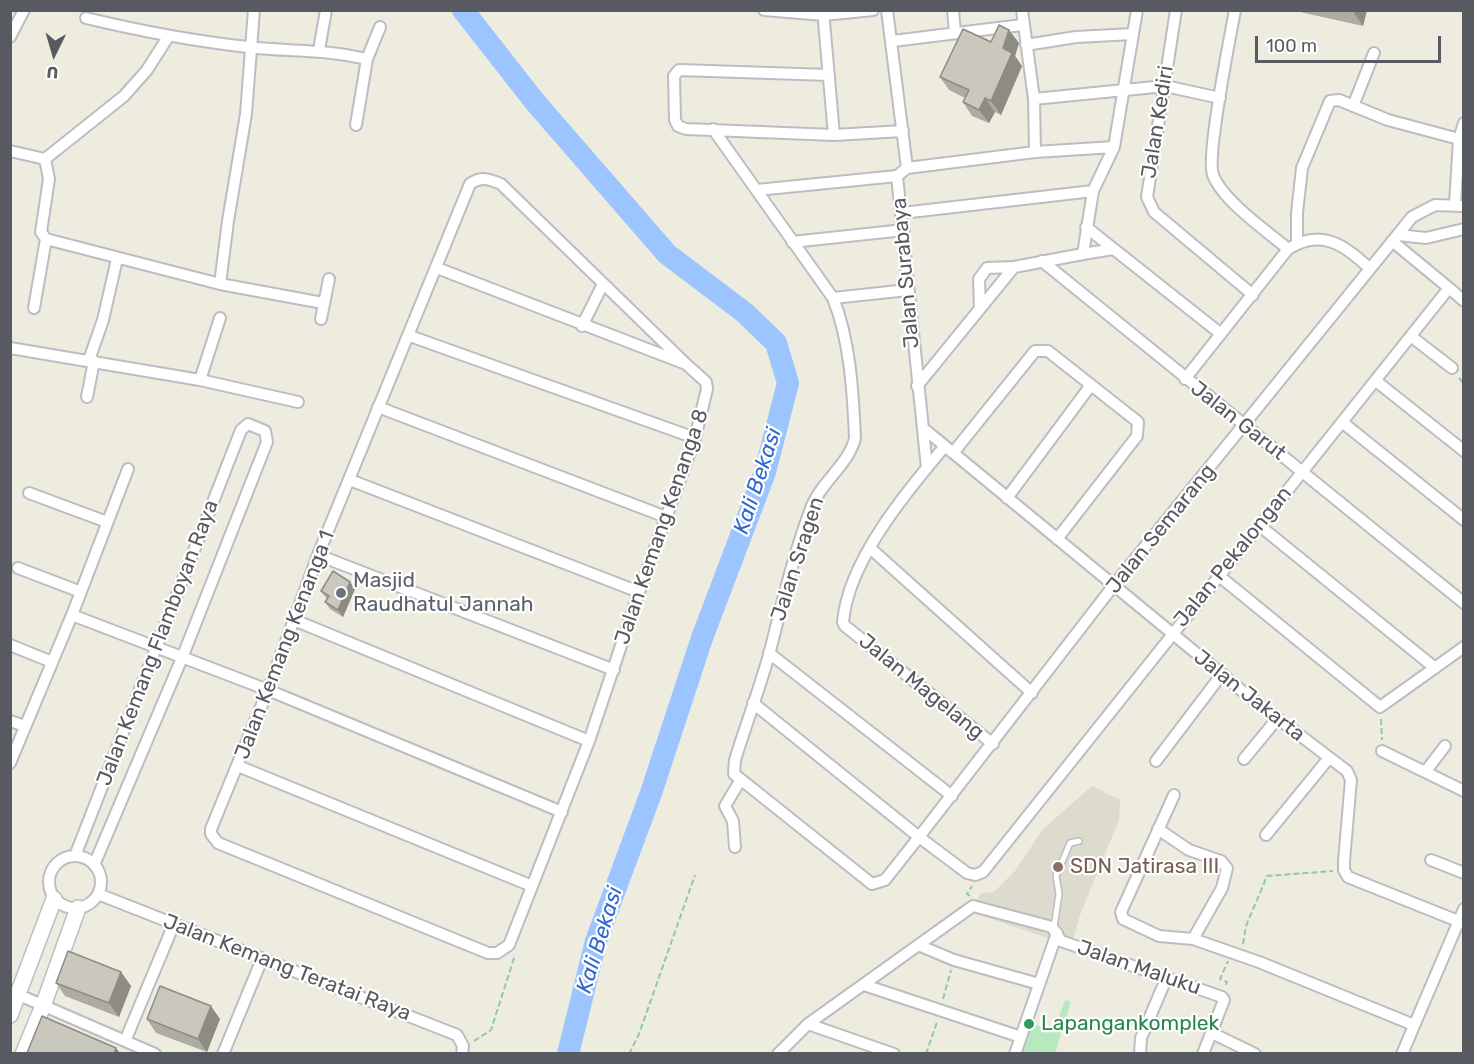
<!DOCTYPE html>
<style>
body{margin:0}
#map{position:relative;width:1474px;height:1064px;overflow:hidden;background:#edecde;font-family:Rubik,sans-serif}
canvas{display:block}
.frame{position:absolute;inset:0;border:12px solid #575a61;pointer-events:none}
.north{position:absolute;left:24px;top:24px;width:60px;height:60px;-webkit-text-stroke:4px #fff;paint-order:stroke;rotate:185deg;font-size:16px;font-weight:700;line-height:24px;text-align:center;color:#575a61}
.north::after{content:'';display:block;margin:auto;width:21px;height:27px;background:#575a61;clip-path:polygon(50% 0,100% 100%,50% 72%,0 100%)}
.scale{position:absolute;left:1255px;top:36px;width:186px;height:27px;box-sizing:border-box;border:3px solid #575a61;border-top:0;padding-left:8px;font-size:18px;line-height:21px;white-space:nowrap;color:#575a61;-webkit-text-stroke:4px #fff;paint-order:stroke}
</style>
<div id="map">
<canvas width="1474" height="1064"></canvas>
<div class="frame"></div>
<div class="north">U</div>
<div class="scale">100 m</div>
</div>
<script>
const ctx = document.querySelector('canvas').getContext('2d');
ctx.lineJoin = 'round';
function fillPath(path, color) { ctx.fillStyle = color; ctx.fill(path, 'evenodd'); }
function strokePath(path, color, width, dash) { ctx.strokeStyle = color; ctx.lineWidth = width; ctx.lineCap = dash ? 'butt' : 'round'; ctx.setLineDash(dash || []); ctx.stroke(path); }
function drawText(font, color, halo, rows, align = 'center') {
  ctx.font = font + ' Rubik,sans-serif'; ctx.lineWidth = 4.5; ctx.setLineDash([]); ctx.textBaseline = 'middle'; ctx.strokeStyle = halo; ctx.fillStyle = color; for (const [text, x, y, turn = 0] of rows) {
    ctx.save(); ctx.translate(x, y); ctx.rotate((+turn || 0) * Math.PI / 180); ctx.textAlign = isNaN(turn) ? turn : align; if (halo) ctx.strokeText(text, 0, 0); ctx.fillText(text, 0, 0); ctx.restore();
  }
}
fillPath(new Path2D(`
 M1092,786L1120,800L1119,820L1080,915L1071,946L971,912L981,893L994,892L1015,871L1043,829Z`), '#dcdbcd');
fillPath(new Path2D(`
 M1065,1000L1071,1002L1055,1053L1013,1054L1024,1020L1049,1030L1059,1017Z`), '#b7e8be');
strokePath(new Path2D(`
 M463,10L535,102L667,254L745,313L776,343L788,383L765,472L702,638L651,793L596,941L568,1054`), '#9cc5ff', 22);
const lane = new Path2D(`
 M1054,927L1059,894L1056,876L1070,843L1079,841`);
const street = new Path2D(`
 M764,10L824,15L873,10
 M823,10L834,135
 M887,10L907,168L897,176L927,468
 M953,10L955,33
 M1022,10L1034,99L1035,152
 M1176,10L1147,197L1154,212L1253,295
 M1235,10C1230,38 1206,156 1213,175C1223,201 1267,231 1288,249
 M86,18C140,31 193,41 248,47C290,52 324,49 367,59L356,125
 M10,37L24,10
 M893,41L1022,25
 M1026,45L1076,37L1133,34
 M319,50L326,10
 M367,59L380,27
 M829,75L679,70L674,76L675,120L678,126L686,129L834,135L903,131
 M1034,99L1165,86L1220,98
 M1353,106L1374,53
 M713,129L833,298C850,340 853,392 855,438C849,465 819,483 810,511C793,557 782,604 770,651C760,688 746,724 735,760L734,774L872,884L885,880L919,837L1114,585L1412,217L1435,205L1464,206
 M10,151L45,159L49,179L41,232L46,239L220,284L228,221L246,114L254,10
 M45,159L124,96L147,70L168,37
 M907,168L1035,152L1114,147
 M757,190L897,176
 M1455,204L1459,139L1464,123
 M902,213L1093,191
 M1086,227L1221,334
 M1398,235L1426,238L1464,229
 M792,242L904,230
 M1297,244V213L1302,168L1330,101L1339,100L1388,120L1459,139
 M1083,254L1113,249
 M1042,261L1464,603
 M437,268L686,364L706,382L707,389L695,438L639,592L589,741L509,945L497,953H488L218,843L211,834V829L268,690L318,555L470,184C481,176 489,179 501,184L686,364
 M220,284L323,303
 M1449,288L1464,301
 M833,298L908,290
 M34,308L46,239
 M980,309L979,279L987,268L1014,267L1083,254L1093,191L1114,147L1137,10
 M321,319L329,279
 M582,326L603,284
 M410,336L695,438
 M1412,337L1452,368
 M10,348L200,380L298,402
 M89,360L103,320L117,259
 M1185,379L1288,249C1321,228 1345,245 1369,268
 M200,380L220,318
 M1376,381L1464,451
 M917,386L1014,267
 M87,397L94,361
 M378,407L666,517
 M1342,422L1464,520
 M923,428L1247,695L1347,771L1351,780L1344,861V870L1348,877L1458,921
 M945,446C907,491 848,561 843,622L845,626L993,744
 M953,453L1035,351H1048L1138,422L1137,436L1057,539
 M350,480L639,592
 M29,493L107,522
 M1007,498L1091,385
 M1260,526L1435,668
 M870,548L1032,693
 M318,555L614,670
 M18,568L81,592
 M1218,575L1380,707L1464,647
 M72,615L268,690L562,812
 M294,620L589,741
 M10,645L52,662
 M769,653L952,796
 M753,703L919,837L967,873L975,875L983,872L1449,288L1392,241
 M10,721L25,726
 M1382,751L1464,791
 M1244,759L1277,719
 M1156,761L1222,674
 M10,763L72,615L128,469
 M238,766L532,886
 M1426,771L1445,746
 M1174,795L1121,912L1123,919L1159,936L1193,939L1259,962L1414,1025
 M1158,829L1189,850L1221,861L1227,868L1222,888L1193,939
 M1266,835L1329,758
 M735,847L733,821L725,806L740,781
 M75,856L241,430L248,424L265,431L267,442L182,658L94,865
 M49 882a26 26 0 1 1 52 0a26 26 0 1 1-52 0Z
 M1431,860L1464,873
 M98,894L457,1035L463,1046L462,1054
 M918,945L954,960L1039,984
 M864,985L1021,1037
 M19,995L155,1054
 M808,1024L894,1054
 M1212,1033L1255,1054
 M125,1041L174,924
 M223,1054L262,959
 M778,1054L808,1024L973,906L1052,927L1061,941L1222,997L1224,1000L1203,1054
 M1015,1054L1057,933
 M1140,1054L1141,1038L1166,979
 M1402,1054L1464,909`);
const secondary = new Path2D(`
 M10,1015L54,899
 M23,1054L43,1006L78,908`);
strokePath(lane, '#bcbdc4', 8);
strokePath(street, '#bcbdc4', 14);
strokePath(secondary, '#bbbec6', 18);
strokePath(new Path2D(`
 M1459,378L1464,384
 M1381,719L1382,740
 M970,896L967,894L972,886
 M1243,944L1246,926L1267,876L1333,871
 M1226,985L1227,982L1220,979L1228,961
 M943,999L951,970
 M474,1041L491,1030L515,955
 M629,1054L639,1034L695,875
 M926,1054L937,1022`), '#90c9a8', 2, [6, 3]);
strokePath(lane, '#fff', 5);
strokePath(street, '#fff', 10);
strokePath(secondary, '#fff', 15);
fillPath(new Path2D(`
 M1291,10H1367L1363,26Z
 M1019,43L1015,56L1022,66L1001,115L995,112L989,123L972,116L963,102L965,98L949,90L940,77Z
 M355,589L343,617L330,609L325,602L327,599L321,591Z
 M121,972L131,986L119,1017L65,996L56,983Z
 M147,1019H220L207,1052L156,1033Z`), '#aeaba3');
fillPath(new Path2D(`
 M1354,10H1367L1363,26L1354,13Z
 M1009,30L1019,43L1015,56L1022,66L1001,115L991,101L1003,48Z
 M985,98L995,112L989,123L979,110Z
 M350,582L355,589L343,617L338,610Z
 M121,972L131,986L119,1017L109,1003Z
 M211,1006L220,1019L207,1052L198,1039Z
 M116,1048L120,1053H114Z`), '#8d8b84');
const building = new Path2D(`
 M999,25L1009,30L1003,48L1012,53L991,101L985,98L979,110L963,102L969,90L940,77L963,29L991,42Z
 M333,571L350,582L338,610L325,602L329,596L321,591Z
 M68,951L121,972L109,1003L56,983Z
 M160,986L211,1006L198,1039L147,1019Z
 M42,1016L116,1048L114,1053H27Z`);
fillPath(building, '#cac7bd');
strokePath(building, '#8d8b84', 1.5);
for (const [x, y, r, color] of [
 [341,593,6,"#6b7280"],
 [1058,867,6,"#8d6e63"],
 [1029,1024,6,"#2e9e5b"]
]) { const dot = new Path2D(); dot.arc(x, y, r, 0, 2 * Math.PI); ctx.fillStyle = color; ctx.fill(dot); strokePath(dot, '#fff', 2); }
drawText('21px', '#575a61', '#fff', [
 ["Jalan Kediri",1158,122,-81],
 ["Jalan Surabaya",906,273,-95],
 ["Jalan Garut",1238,421,38],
 ["Jalan Kemang Kenanga 8",662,527,-71],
 ["Jalan Semarang",1161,529,-51],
 ["Jalan Pekalongan",1233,557,-51],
 ["Jalan Sragen",798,559,-72],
 ["Jalan Kemang Flamboyan Raya",158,643,-69],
 ["Jalan Kemang Kenanga 1",285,645,-69],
 ["Jalan Magelang",921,687,39],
 ["Jalan Jakarta",1249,696,38],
 ["Jalan Kemang Teratai Raya",287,968,21],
 ["Jalan Maluku",1139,968,19]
]);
drawText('21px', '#5b616d', '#fff', [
 ["Masjid",353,581],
 ["Raudhatul Jannah",353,605]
], 'left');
drawText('21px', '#785e54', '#fff', [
 ["SDN Jatirasa III",1070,867]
], 'left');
drawText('21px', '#27864d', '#fff', [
 ["Lapangankomplek",1041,1024]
], 'left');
drawText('italic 22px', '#3468cd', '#fff', [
 ["Kali Bekasi",758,481,-72],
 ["Kali Bekasi",600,940,-73]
]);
</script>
